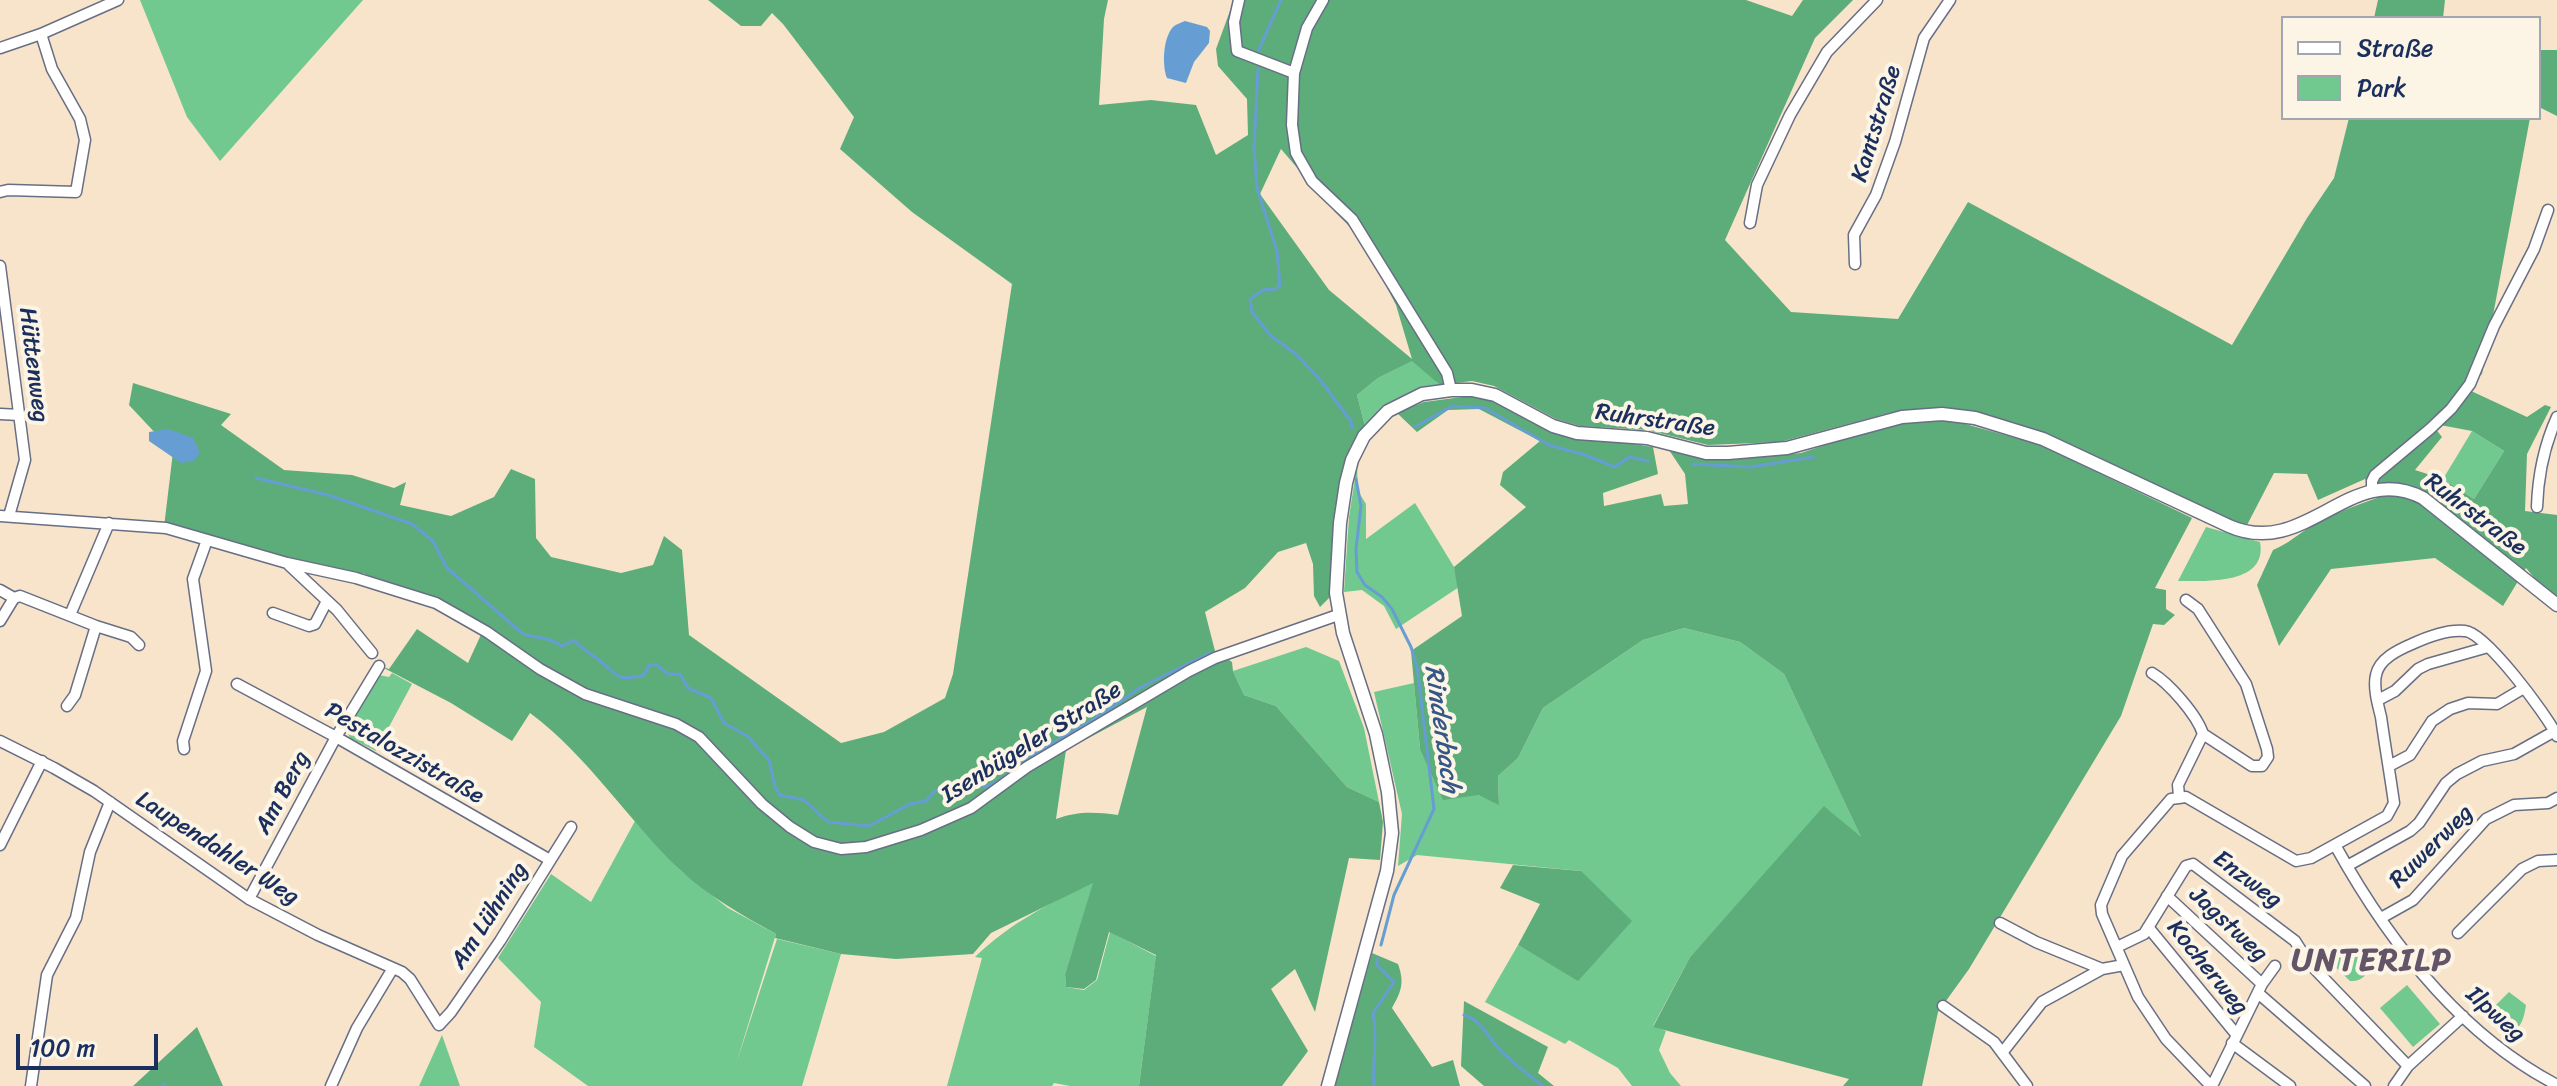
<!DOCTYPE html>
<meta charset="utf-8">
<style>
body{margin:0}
#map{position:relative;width:2557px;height:1086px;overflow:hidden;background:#f7e4cb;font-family:Sriracha,sans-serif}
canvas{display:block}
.legend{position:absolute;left:2281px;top:16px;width:260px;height:104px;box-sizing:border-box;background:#fcf5e5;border:2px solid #a2a6af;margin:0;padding:10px 14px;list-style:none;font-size:24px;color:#1b2f5e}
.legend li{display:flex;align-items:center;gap:16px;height:40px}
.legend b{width:40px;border:2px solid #a2a6af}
.scale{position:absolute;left:16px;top:1034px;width:142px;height:36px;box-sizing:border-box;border:4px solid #1b2f5e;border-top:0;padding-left:10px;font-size:24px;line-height:28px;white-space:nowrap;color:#1b2f5e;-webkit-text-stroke:6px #fcf5e5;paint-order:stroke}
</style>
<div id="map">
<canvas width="2557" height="1086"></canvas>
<ul class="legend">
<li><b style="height:10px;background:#fff"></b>Straße</li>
<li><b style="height:22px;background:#71c98f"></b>Park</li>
</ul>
<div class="scale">100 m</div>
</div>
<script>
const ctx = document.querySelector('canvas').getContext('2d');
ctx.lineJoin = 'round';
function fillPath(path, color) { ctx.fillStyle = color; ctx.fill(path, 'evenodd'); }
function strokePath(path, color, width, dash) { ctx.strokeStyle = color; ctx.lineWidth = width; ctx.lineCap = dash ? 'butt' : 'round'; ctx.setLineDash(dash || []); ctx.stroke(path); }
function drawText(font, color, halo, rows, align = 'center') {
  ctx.font = font + ' Sriracha,sans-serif'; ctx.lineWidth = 8; ctx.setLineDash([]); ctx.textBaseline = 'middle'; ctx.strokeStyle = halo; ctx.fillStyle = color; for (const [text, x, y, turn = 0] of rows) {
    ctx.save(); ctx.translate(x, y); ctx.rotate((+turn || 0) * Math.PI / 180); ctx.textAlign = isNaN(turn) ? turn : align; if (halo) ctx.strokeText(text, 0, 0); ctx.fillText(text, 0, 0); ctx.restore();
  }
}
fillPath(new Path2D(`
 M140,0H363L220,161L187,117Z
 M1413,360L1440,385C1411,391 1387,406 1365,426L1357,395L1378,378Z
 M2472,431L2504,451L2474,499L2443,479Z
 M1357,465L1358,491L1366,504V539L1415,503L1454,567L1459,587L1396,629L1384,606L1362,590L1344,592L1349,517Z
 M2206,527L2260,542C2268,585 2206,581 2178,581Z
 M1684,628L1740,642L1784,674L1862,839L1825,807L1690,957L1653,1026L1666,1031L1659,1050L1670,1073L1681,1086H1632L1618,1068L1569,1040L1565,1044L1485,1002L1518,945L1578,980L1581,871L1417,855L1398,866L1402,814L1374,692L1414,683L1420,749L1478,795L1499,804L1498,776L1518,758L1543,708L1643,640Z
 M1306,647L1339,661L1364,728L1379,802L1347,787L1276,706L1244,695L1233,671Z
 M392,673L412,684L376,751L350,738L347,731L375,679L379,675L389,677Z
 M635,821L680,870L728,908L776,934L736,1064L777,939L841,954L802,1086H588L534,1047L541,1002L498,958L551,874L591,902Z
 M1094,882L1065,974L1066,987L1084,990L1097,980L1110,932L1156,956L1139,1086H1070L1054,1083L1052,1086H947L982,958L975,957C1010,923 1050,903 1094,882Z
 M2330,949L2345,953V963L2348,962L2353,952L2368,956C2371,970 2365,982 2350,981L2328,960Z
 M2407,985L2440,1024L2413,1047L2380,1008Z
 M2509,992L2526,1005C2524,1019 2521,1029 2508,1035L2492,1022V1009Z
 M442,1035L460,1086H419Z`), '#71c98f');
fillPath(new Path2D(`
 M708,0H1108L1104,19L1099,105L1151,100L1196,105L1216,155L1248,135L1247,99L1218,66L1216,49L1234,0H1746L1792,16L1803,0H1853L1815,38L1725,240L1791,312L1898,319L1968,202L2232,345L2307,218L2334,178L2349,118H2530L2482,374L2394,453L2431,423L2442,437L2415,470L2443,479L2474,499L2504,451L2472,431L2440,425L2469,390L2527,417L2545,405L2551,407L2527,454L2525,511L2557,515V605L2526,568L2503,606L2435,558L2331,569L2279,646L2257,585L2273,550C2288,544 2298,534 2312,526C2333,514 2354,506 2377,498L2365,479L2318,500L2307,474L2274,473L2246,527L2047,435L1966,411L1934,408L1889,413L1780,442L1708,445L1647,430L1580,426L1556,419L1494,386L1472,381L1440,385L1412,361L1378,378L1357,395L1365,426L1345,459L1341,481L1332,595L1320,607L1314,596L1313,564L1306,543L1278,552L1245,588L1205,612L1215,651L1232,662L1233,671L1244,695L1276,706L1347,787L1379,802L1383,822L1380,860L1349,858L1315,1012L1295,969L1271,989L1308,1051L1282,1086H1139L1156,955L1109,932L1096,980L1084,989L1066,987L1065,974L1093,883L991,933L973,954L896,959L841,954L775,938L776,934C742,915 708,896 679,869C627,819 588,756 530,713L512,741L451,703L380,666L389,669L417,629L468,663L484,628L363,573L335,572L164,527L173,452L129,405L133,383L231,414L221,425L284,470L352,475L394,488L406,482L400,505L451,516L494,497L511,469L535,479L536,538L551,557L621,573L653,565L664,536L682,550L689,635L841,743L884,732L945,698L953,674L1012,284L912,212L840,149L854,117L783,24L772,13L761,26H741ZM1281,149L1335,212L1361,238L1396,305L1412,359L1329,290L1260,194ZM1147,707L1118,815C1094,812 1078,811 1056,819L1066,750Z
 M2378,0H2445L2443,18H2374Z
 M2539,50H2557V116L2539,107Z
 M1470,396L1491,401L1574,439L1615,441L1653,447L1658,474L1603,493L1604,506L1661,494L1664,506L1688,504L1685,474L1669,450L1703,458L1736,459L1801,453L1864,432L1905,422L1951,420L2041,445L2192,518L2155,588L2166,590V609L2175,615L2164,625L2153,624L2121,716L1969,969L1938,1012L1922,1086H1843L1849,1079L1653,1027L1690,957L1824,806L1861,837L1784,674L1740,642L1684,628L1643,640L1543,708L1518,758L1498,776L1499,805L1478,795L1443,800L1420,749L1411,651L1462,616L1454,567L1526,507L1500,485L1503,472L1540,441L1479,409L1448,410L1417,432L1397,413L1424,402Z
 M1513,865L1581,871L1632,921L1578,981L1518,945L1540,904L1500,888Z
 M1372,953L1398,964C1405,983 1401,992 1392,1008L1432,1067L1453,1060L1460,1086H1335Z
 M1464,1001L1548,1047L1538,1073L1554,1086H1484L1461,1066Z
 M197,1027L223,1086H133Z`), '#5cad7a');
fillPath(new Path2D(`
 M1185,21L1207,27L1210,31L1209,43L1194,62L1186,83L1167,78C1162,65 1163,38 1173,27C1176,24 1181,23 1185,21Z
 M168,429L193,438L200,452L194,461L181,463L149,441V432Z`), '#669ed4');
strokePath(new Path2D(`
 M1257,54L1281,0
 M1258,69L1254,148L1257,188L1277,251L1280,286L1273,290L1265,289L1250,299L1252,312L1270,335L1297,355L1321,381L1351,421L1352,428
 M1415,427L1452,406L1485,408L1549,445L1585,455L1615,467L1629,457L1648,461
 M1693,464L1751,467L1813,457
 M256,478L328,495L412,524L433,541L447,568L523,634C539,639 547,636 562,646L574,640C582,649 590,653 599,660C618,675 615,682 644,675L649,665H657L668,674H680L688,688L711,698L724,723L747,736L769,760L775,787L780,795L804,800L828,822L869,826L910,804L926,801L935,791L971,781L985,787L997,782L1042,749L1096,718L1141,687L1210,653
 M1356,479L1361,506L1356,549L1357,572L1365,585L1382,597L1392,609L1411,647L1417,666L1434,809L1394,895L1381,945
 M1464,1015C1482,1020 1489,1039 1501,1051C1514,1064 1529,1075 1543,1086
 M163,1084L164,1086
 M1374,1086C1372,1061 1378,1038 1373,1013L1394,982L1377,965V959`), '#669ed4', 3);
const minor = new Path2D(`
 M1239,0L1234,22L1237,51L1294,73
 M1323,0L1307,28L1294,73L1292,125L1296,153L1312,181L1352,219L1447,373L1451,390
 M0,48L41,34L118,0
 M0,192L8,190L76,192L85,140L80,119L52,69L41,34
 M1750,223L1757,185L1790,115L1827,52L1877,0
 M1855,264L1854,235L1876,195L1895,142L1924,38L1950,0
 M0,266L25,460L9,516
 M0,414L20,415
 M2372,491V481L2375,475L2430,429L2451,409L2470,384L2494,326L2534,249L2548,210
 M2537,507C2538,474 2544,446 2557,417
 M0,516L166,528L287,563L356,578L436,603L487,632L540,669L585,694L676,724L699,737L762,804L790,827L814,842L841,849L866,847L921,830L971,808L1027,767L1189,671L1215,658L1338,615
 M289,565L337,610L372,653
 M0,590L14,598
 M273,613L309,626L315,624L327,601
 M70,615L109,523
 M0,621L14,598L20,596L96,626L75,695L67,706
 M96,626L131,637L139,645
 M2152,673C2169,683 2197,715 2203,734L2252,766H2262L2268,757L2267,749L2246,684L2198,609L2186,600
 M237,684L336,737L550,860
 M2378,700L2395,691L2418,669L2428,664L2488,647
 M0,741L54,768L94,791L249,899L318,935L402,972L410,979L439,1025L451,1012L500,941L571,827
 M184,749L183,741L206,671L193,579L207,540
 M2389,766L2410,755L2432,721L2450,709L2468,703L2497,704L2524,688
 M2179,796L2178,785L2203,734
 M0,845L42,761
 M2335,845C2387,939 2459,1034 2557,1085
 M2347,866L2410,831L2419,823L2446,783L2457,774L2482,761L2514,754L2555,731
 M2167,896L2262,984
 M249,899L336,737L379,666
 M2381,918L2413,900L2486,819L2514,805L2548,803L2557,798
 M2000,923L2036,942L2102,969
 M2148,927L2236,1034
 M2458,933L2522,869L2538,861L2557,860
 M2117,947L2144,934L2186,866L2193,864L2295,941L2309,963L2408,1066
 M2258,993L2365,1086
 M1943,1006L1994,1042L2027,1086
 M2232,1043L2290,1086
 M2002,1053L2042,1002L2102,969L2124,965
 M31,1086L47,975L76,918L90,852L110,802
 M331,1086L357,1028L393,968
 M2211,1086L2166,1039L2138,997L2102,914L2101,905L2122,856L2171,799L2186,797L2296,861L2311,858L2387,816L2394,803C2390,774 2385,746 2381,717C2378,705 2373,688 2376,675C2379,659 2398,650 2412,644C2427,637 2448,629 2465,631C2485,632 2547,715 2557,736
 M2212,1086L2262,984L2275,966
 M2394,1086L2408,1066L2463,1016`);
const major = new Path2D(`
 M1328,1086L1387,871L1392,833L1388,792L1376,734L1343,633L1336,593L1340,523L1346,483L1352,460L1364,436L1388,411L1422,394L1451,390H1472L1495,395L1553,426L1577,433L1647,438L1706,453H1728L1787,448L1902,417L1942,414L1975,418L2043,439L2229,526C2306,560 2350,460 2423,498L2557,605`);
strokePath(minor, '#686e84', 13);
strokePath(major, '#686e84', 15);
strokePath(minor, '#fff', 10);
strokePath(major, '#fff', 12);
drawText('24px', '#1b2f5e', '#fcf5e5', [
 ["Kantstraße",1877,124,-73],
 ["Hüttenweg",33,365,83],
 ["Ruhrstraße",1655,421,8],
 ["Ruhrstraße",2475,515,37],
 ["Isenbügeler Straße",1032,743,-32],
 ["Pestalozzistraße",404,754,30],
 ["Am Berg",283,793,-62],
 ["Ruwerweg",2432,847,-45],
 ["Laupendahler Weg",217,849,33],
 ["Enzweg",2247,880,37],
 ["Am Lühning",490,916,-57],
 ["Jagstweg",2228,925,43],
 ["Kocherweg",2207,968,51],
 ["Ilpweg",2495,1015,42]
]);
drawText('italic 26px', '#355687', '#fcf5e5', [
 ["Rinderbach",1441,729,82]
]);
ctx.letterSpacing = '2px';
drawText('bold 32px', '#635467', '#fcf5e5', [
 ["UNTERILP",2372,962]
]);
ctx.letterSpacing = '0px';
</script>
